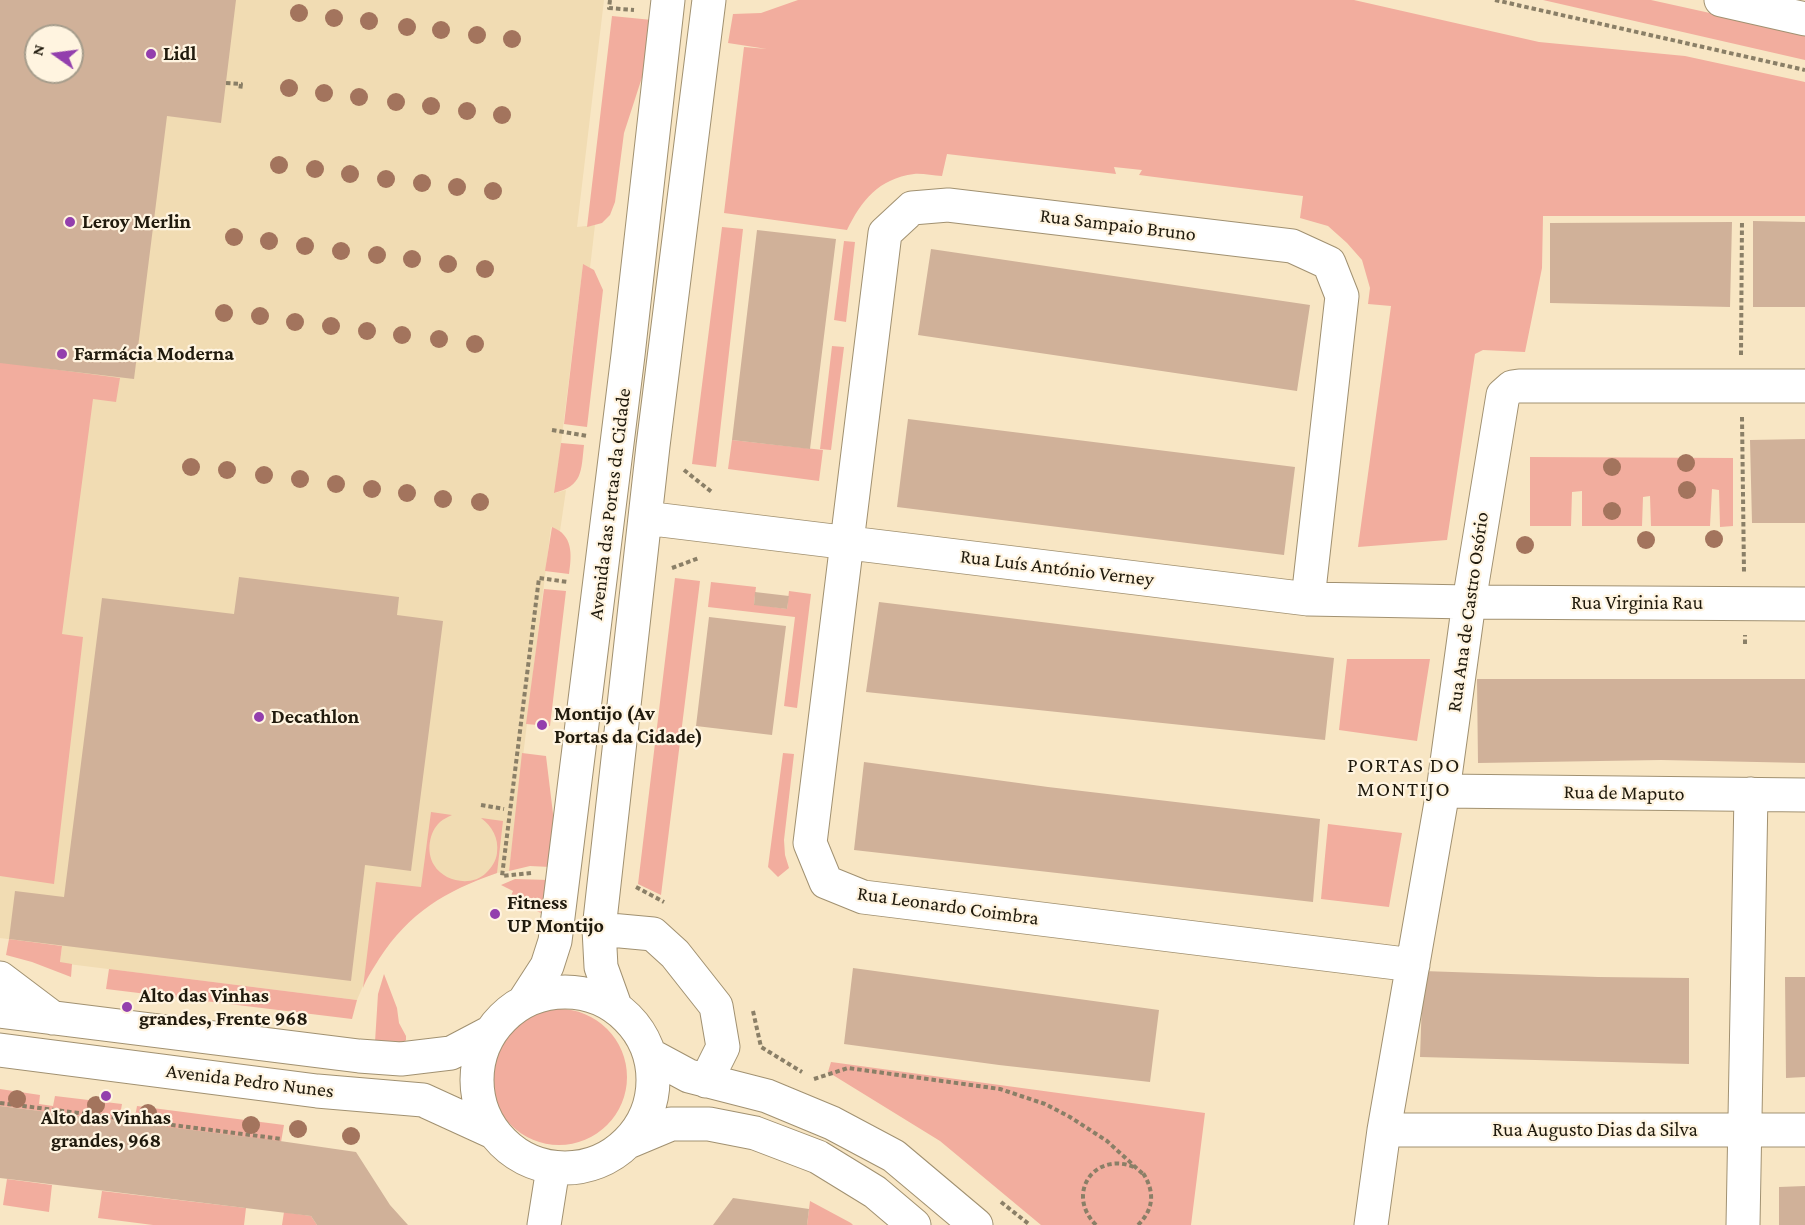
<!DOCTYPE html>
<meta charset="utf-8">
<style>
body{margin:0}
#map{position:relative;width:1805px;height:1225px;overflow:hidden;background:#f8e6c4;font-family:"Crimson Pro",serif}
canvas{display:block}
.north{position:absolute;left:24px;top:24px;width:60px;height:60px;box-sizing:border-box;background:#fff4e0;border:2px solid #a69d8c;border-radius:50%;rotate:284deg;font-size:16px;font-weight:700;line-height:24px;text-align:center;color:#201a0d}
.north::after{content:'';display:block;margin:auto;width:21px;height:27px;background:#933fad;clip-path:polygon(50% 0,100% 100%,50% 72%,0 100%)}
</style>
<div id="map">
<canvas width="1805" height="1225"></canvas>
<div class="north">N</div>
</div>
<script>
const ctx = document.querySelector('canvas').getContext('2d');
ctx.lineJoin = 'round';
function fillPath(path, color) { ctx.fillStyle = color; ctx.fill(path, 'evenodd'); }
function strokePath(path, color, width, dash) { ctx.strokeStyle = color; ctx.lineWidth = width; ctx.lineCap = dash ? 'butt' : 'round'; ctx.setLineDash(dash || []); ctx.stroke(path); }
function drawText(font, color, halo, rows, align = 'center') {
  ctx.font = font + ' "Crimson Pro",serif'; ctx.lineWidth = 4.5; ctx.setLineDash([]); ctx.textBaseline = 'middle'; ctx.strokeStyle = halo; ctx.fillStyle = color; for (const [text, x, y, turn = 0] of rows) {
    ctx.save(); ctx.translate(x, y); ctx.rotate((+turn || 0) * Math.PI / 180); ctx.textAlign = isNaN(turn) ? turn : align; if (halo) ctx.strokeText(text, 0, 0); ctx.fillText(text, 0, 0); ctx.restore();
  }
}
fillPath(new Path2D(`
 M0,0H604L577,227L595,225L590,268L583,265L555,493L566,490L560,531L551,527L509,871L497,873L482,878L446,894L426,907L408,922L391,941L377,961L366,979L357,1000L60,963L62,946L0,938ZM36,36H72V72H36Z`), '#f1dcb3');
fillPath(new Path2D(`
 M798,0H1354L1539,42L1685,56L1805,82V216H1543L1542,268L1525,352L1483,350L1475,354L1447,540L1358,547L1391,306L1368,304L1370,288L1362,260L1347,243L1328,226L1300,218L1303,196L1139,175L1142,170L1114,167L1116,174L947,154L942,176C933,176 922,173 914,174C878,179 862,200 847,230L724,213L744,47L767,49L728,43L733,14L761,13Z
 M1543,0H1651L1805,34V60Z
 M612,16L652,20L646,65L624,133L615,202L610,215L602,223L587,227Z
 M722,227L743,229L716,467L692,464Z
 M844,241L855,242L846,322L834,320Z
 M583,264L594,270L603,290L587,427L564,424Z
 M832,346L844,347L831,450L820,449Z
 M0,362L120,378L116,402L93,399L62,634L83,637L54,884L0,876Z
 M732,440L823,450L819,481L728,469Z
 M561,443L584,445C581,471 583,486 554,493Z
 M1530,457L1733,458V526L1720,527L1719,490L1712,489L1710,526H1651L1650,496L1643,497L1642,526H1582V491L1572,492L1571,526H1530Z
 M552,527C573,535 572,554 569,574L545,571Z
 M675,578L700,581L661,895L638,884Z
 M711,582L756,587L754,604L787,609L789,591L811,594L797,708L784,706L795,617L708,607Z
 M544,589L566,591L550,726L526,724Z
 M1347,659H1430L1417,741L1339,730Z
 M522,753L546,756L555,830L550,867L530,866L509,871Z
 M783,753L794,754L784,840L785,855L789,868L778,877L768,867Z
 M431,812L452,815C448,817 443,819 440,822C429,832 426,852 434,865C444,882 472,887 486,873C492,867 496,861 497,853C499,838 492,826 481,818L503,821L497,873C445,891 409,913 379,959C373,969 367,977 363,988L376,882L421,887Z
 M1328,824L1402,833L1389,907L1321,899Z
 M515,879L549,880L546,911L541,913L530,908L510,906L508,903L513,891L501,885Z
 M9,939L62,946L60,962L72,964L71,977L32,962L6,955Z
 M109,969L357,1000L352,1019L106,989Z
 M384,974L397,1008L399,1023L406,1036V1040L404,1042H375L378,994Z
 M491 1077a68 68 0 1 1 136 0a68 68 0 1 1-136 0Z
 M831,1062L1205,1113L1191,1225H1041L940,1141L828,1072Z
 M0,1089L40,1095L39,1104L53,1106L55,1096L122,1104L120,1115L135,1117L137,1106L284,1125L281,1142L0,1106Z
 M7,1179L52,1185L49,1212L3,1205Z
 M102,1191L246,1208L244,1225H153L98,1218Z
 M810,1201L851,1223L853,1225H807Z
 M284,1212L311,1216L317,1225H282Z`), '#f2ad9e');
fillPath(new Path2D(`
 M0,0H236L221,123L167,116L134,379L0,363ZM36,36H72V72H36Z
 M1753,221L1805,222V307H1753Z
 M1732,222L1730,307L1550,303V223Z
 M757,230L836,239L810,449L732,440Z
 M931,249L1310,305L1297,391L918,335Z
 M908,419L1295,467L1284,555L897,507Z
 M1805,439V523H1752L1750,440Z
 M239,577L399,597L397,615L443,621L411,871L365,865L351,981L9,939L15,891L64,897L102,598L234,614Z
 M755,592L789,596L787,609L754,605Z
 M879,602L1334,658L1325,740L866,692Z
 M709,617L786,626L772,735L696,726Z
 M1477,679H1805V763L1661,760L1478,763Z
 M864,762L1048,787L1320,819L1313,902L854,850Z
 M853,968L1159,1010L1150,1082L999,1065L844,1044Z
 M1423,971L1598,977L1689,978V1064L1420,1057Z
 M1785,977H1805V1077L1786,1078Z
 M0,1106L280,1141L356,1152L390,1205L408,1225H317L311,1216L0,1178Z
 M1805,1186V1225H1779V1187Z
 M733,1198L809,1209L807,1225H713Z`), '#d0b199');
const minor = new Path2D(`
 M645,518L1308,599L1469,602L1805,604
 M1308,599L1342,296L1329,263L1292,246L948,205L912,208L885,233L810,843L826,882L863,897L1413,965
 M1443,791L1805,795
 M599,929L653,934L675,954L716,1006L723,1047L706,1081
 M0,978L53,1018
 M477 1080a88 88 0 1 1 176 0a88 88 0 1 1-176 0Z
 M525,1000L547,966L555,941L628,355L668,0
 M615,1006L601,967L599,929L653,446L709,0
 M0,1011L359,1056L401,1059L451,1053L489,1033
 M0,1050L317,1091L423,1100L493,1132
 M650,1055L689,1076L767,1096L832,1123L894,1156L976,1225
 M1384,1130H1805
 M628,1142L671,1124H709L755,1133L818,1157L875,1192L914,1225
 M544,1225L553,1168
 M1371,1225L1384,1130L1443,791L1469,602L1503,395L1512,387L1519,386H1805
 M1743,1225L1751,794`);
const major = new Path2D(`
 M1721,0L1805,19`);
strokePath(minor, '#a19171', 35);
strokePath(major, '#a19171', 35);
strokePath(new Path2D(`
 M610,0L609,8L634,10
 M1495,0L1805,70
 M226,83L241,84L240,91
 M1741,355L1742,220
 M1742,417L1744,572
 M552,430L587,436
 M684,470L713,493
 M672,568L699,558
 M1745,644V635
 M481,805L504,809
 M531,873L502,876L539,578L568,582
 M636,887L664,902
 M753,1011L761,1047L802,1072
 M814,1079L848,1068L1000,1089L1045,1104L1070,1117L1107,1141L1143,1174
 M0,1103L282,1139
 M1001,1202L1030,1225
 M1096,1225C1065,1194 1094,1151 1134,1167
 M1138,1225C1154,1209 1155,1192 1143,1173`), '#8a7f67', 4, [4.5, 3]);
strokePath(minor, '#fff', 33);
strokePath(major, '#fff', 33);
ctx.fillStyle = '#a3745d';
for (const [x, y] of [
 [299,13],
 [334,18],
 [369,21],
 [407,27],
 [441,30],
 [477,35],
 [512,39],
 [289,88],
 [324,93],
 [359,97],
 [396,102],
 [431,106],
 [467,111],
 [502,115],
 [279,165],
 [315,169],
 [350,174],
 [386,179],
 [422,183],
 [457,187],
 [493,191],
 [234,237],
 [269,241],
 [305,246],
 [341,251],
 [377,255],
 [412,259],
 [448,264],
 [485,269],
 [224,313],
 [260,316],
 [295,322],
 [331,326],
 [367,331],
 [402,335],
 [439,339],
 [475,344],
 [1686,463],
 [191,467],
 [1612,467],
 [227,470],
 [264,475],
 [300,479],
 [336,484],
 [372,489],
 [1687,490],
 [407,493],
 [443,499],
 [480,502],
 [1612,511],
 [1714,539],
 [1646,540],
 [1525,545],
 [17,1099],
 [96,1105],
 [148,1113],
 [251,1125],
 [298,1129],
 [351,1136]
]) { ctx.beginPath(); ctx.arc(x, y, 9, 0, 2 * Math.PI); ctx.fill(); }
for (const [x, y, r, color] of [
 [151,54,6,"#933fad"],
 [70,222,6,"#933fad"],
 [62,354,6,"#933fad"],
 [259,717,6,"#933fad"],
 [542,725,6,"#933fad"],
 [495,914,6,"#933fad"],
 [127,1007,6,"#933fad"],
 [106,1096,6,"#933fad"]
]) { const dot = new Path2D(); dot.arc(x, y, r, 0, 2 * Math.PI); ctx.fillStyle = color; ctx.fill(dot); strokePath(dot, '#fff4e0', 2); }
drawText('bold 20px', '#201a0d', '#fff4e0', [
 ["Lidl",163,54],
 ["Leroy Merlin",82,222],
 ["Farmácia Moderna",74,354],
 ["Montijo (Av",554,714],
 ["Portas da Cidade)",554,737],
 ["Decathlon",271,717],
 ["Fitness",507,903],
 ["UP Montijo",507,926],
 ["Alto das Vinhas",139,996],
 ["grandes, Frente 968",139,1019],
 ["Alto das Vinhas",106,1118,"center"],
 ["grandes, 968",106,1141,"center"]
], 'left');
drawText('20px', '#201a0d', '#fff4e0', [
 ["Rua Sampaio Bruno",1118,225,7],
 ["Avenida das Portas da Cidade",610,504,-83],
 ["Rua Luís António Verney",1057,568,7],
 ["Rua Virginia Rau",1637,603],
 ["Rua Ana de Castro Osório",1468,612,-82],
 ["Rua de Maputo",1624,793,1],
 ["Rua Leonardo Coimbra",948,906,8],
 ["Avenida Pedro Nunes",250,1081,7],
 ["Rua Augusto Dias da Silva",1595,1130]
]);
ctx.letterSpacing = '1.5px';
drawText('21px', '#201a0d', '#fff4e0', [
 ["PORTAS DO",1404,766],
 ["MONTIJO",1404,790]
]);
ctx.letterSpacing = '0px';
</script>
